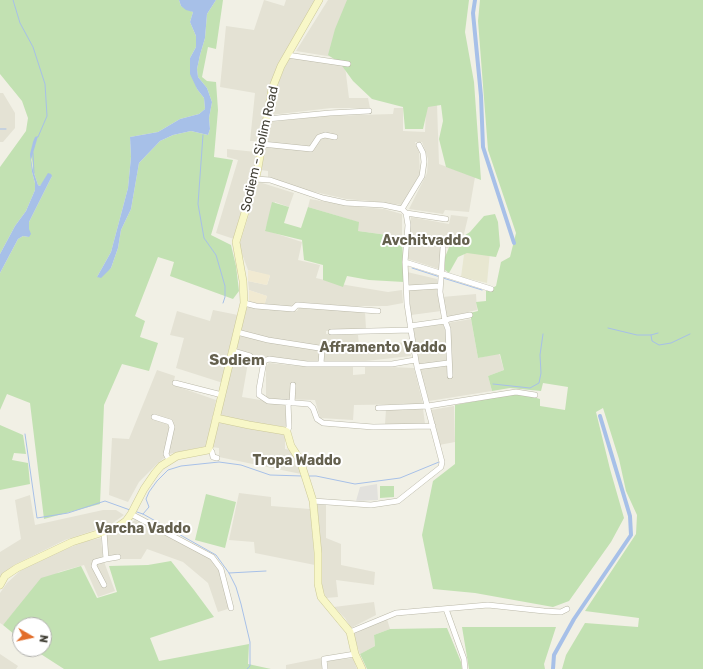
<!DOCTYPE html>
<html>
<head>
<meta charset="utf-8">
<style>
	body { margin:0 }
	#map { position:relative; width:703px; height:669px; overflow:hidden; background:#f1f0e5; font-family:Rubik,sans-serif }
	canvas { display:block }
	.north { position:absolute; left:12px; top:617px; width:40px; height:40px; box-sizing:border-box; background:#fff; border:1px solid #b3b3af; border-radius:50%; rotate:99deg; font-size:11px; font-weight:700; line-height:16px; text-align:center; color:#424036 }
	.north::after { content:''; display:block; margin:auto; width:14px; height:18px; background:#e26d2a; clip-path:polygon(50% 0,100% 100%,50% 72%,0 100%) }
</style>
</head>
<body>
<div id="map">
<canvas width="703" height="669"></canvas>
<div class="north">N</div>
</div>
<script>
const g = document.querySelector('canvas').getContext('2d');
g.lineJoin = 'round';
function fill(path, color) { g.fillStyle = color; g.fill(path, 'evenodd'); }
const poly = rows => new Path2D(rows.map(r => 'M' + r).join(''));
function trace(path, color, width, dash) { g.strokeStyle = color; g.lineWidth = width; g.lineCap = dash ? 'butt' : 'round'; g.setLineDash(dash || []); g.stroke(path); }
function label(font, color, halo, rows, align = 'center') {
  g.font = font + ' Rubik,sans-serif'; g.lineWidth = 4; g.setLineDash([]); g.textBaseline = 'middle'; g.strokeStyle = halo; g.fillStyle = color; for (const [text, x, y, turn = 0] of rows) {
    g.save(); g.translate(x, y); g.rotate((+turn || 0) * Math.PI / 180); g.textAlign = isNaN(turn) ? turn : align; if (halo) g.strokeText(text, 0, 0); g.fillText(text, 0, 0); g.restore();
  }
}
const residential = poly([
	[264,0,284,6,286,0,315,0,269,86,260,141,250,141,255,93,220,87,226,26,254,30],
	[328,0,356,0,333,57,296,51],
	[289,57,345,66,349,98,368,98,370,108,331,108,271,115,279,81],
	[0,93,3,93,15,113,15,128,3,142,0,142],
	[437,104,439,164,475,177,469,212,445,210,443,214,409,209,427,173,428,159,422,142,415,142,419,152,420,174,402,205,369,201,346,199,306,190,268,177,268,171,261,170,270,122,326,116,393,114,394,108,403,108,403,131,425,132,426,106],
	[227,149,256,152,255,165,246,201,234,239,216,233,238,160,227,157],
	[259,182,294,193,289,207,275,202,265,230,302,242,298,260,320,265,316,278,346,285,388,292,402,290,403,303,387,306,347,306,297,302,290,307,264,306,267,296,249,290,248,281,267,285,270,276,248,270,239,246],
	[310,199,350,206,384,209,402,214,402,237,358,231,358,222,308,207],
	[451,215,468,217,460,251,442,247,439,269,408,259,411,217,449,224],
	[407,272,437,279,437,291,441,311,411,315],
	[476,294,477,310,447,317,442,297],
	[247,306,265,309,297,311,299,308,365,311,366,329,326,331,326,334,358,335,359,345,410,342,411,356,357,362,304,361,267,357,252,358,236,349],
	[213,310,238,315,223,383,176,368,184,338,170,335,177,311,210,321],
	[471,319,478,358,499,353,504,370,488,376,492,391,429,401,418,364,412,329],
	[235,353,249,357,242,397,285,404,287,427,256,423,225,418,221,415,221,408],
	[269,363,299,366,353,367,353,375,365,374,365,366,414,368,423,404,354,405,353,420,320,418,315,400,270,399,266,398,266,366],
	[157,370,175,376,173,385,216,400,207,446,169,454,158,463,139,482,128,502,109,495,112,438,129,439],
	[454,406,455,442,439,445,431,410],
	[423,409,425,424,385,424,386,410],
	[219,421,285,433,285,449,290,450,299,465,301,474,219,457,219,448,212,447],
	[239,493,271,497,271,506,310,509,315,565,255,553,254,542,229,540],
	[30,495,35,525,103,510,116,510,124,515,110,525,65,540,14,565,0,577,0,552,21,539,15,500],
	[317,504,326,505,326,538,341,544,341,565,375,572,374,585,336,580,338,597,326,598,322,586],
	[135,520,211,559,218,568,231,608,218,612,208,583,183,562,147,549,141,559,120,559,108,556,106,534,123,529],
	[101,538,103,559,115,591,98,597,84,565,59,572,35,590,3,625,0,623,0,593,7,583,20,571,44,557,87,541],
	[374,602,376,615,351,628,345,618,334,607],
	[387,619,390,629,374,635,375,646,360,654,353,634],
	[0,654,18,666,16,669,0,669],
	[321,658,322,669,286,669,286,665],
	[353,658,357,669,328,669,328,661]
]);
const commercial = poly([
	[248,270,270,275,267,285,248,281],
	[249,290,267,296,264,306,249,302]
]);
const education = poly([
	[465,247,490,252,487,283,461,277]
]);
const green = poly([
	[0,0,179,0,181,6,193,12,190,22,196,36,196,47,190,58,197,89,204,98,205,109,199,114,180,119,158,132,130,137,131,157,128,188,111,252,97,277,111,268,118,248,121,230,131,209,139,163,160,141,173,135,191,131,208,135,210,129,209,118,212,102,207,88,198,77,197,69,200,55,205,38,207,14,216,0,223,0,216,49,208,47,202,77,207,81,216,82,218,110,214,157,233,160,211,235,231,245,236,266,239,291,233,299,170,276,174,262,158,257,135,316,145,321,140,337,158,343,149,371,122,364,104,405,100,504,44,519,30,403,7,394,0,410,0,273,18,239,23,236,29,237,29,222,52,176,40,186,38,185,33,170,31,148,32,172,35,183,35,190,26,211,15,226,0,254,0,167,26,131,28,118,22,101,0,74],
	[347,0,469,0,465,32,474,82,481,180,446,167,439,139,443,121,441,105,428,107,423,129,405,129,403,107,372,99,353,81,340,63,328,55,335,29],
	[480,0,703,0,703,669,562,669,566,655,585,623,638,627,639,618,585,611,636,534,637,515,626,491,619,459,603,408,596,412,610,469,624,518,611,542,569,601,553,607,475,593,433,589,422,535,433,481,455,464,455,405,519,393,540,399,540,406,565,410,568,387,543,383,541,391,510,388,492,391,488,376,504,370,500,354,478,358,470,313,478,311,476,302,486,301,486,291,496,286,501,262,510,257,516,233,488,150,478,21],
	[272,202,289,207,284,223,301,228,308,207,359,222,358,231,402,237,404,282,369,280,347,276,343,287,323,280,323,265,304,260,302,240,265,231],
	[495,214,498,222,500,246,496,257,467,253,458,257,449,273,445,270,445,257,450,245,470,232,484,216],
	[0,425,23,435,26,454,14,453,12,460,28,463,30,484,0,490],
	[380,486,394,486,394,497,380,498],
	[206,494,236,502,225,548,195,540],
	[171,561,194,590,214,617,150,638,159,661,249,644,248,664,271,669,64,669,33,649,44,649,44,625,20,625,20,639,3,625,41,578,81,566,97,598,117,592,109,566,148,565],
	[462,627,556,627,544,664,545,669,469,669],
	[447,628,461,662,462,669,367,669,360,654,375,646,374,635,390,629]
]);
const parking = poly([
	[377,484,378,500,356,501,360,487]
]);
const water = poly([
	[179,0,216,0,207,14,205,38,200,55,197,69,198,77,207,88,212,102,209,118,210,129,208,135,191,131,173,135,160,141,139,163,131,209,121,230,118,248,111,268,101,278,97,277,111,252,128,188,131,157,130,137,158,132,180,119,199,114,205,109,204,98,197,89,190,74,190,58,196,47,196,36,190,22,193,12,186,10,181,6],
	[38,136,31,160,33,170,38,185,40,186,48,173,51,174,52,176,29,222,29,229,31,234,29,237,23,236,18,239,0,273,0,254,15,226,26,211,35,190,35,183,32,172,30,154,33,142,35,137]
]);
const stream = poly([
	[13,0,20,23,33,47,45,84,47,116,38,137],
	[0,129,6,129],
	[203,135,198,204,204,238,216,255,225,286,225,297,223,303],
	[33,153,34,173],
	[412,268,440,277],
	[443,278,482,290],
	[608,328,637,335,651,335,658,333],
	[651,335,652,341,659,345,671,343,690,334],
	[493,384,530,388,539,383,541,373,540,355,543,334],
	[25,434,37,518,68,513,105,501,130,510],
	[309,476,316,476,355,484,400,478,439,462],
	[137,512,143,514,216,555,229,573,236,587,241,604,250,642,250,666,247,669],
	[143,514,149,507,146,499,149,492,157,481,168,470,181,466,219,462,241,465,270,475,302,476],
	[229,573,266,571]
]);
const canal = poly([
	[475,0,473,13,481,96,483,147,514,243],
	[553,669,554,655,574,619,631,535,630,516,600,416]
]);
const street = poly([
	[287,55,348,64],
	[267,119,330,113,369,111],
	[262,144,311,149,319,137,325,135,335,137],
	[255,179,270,180,323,198,346,203,383,205,402,209,406,213,408,225,405,262,407,304,412,337,417,367,442,462,441,467,398,501,371,505,313,501],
	[402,209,422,176,424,162,423,153,419,145],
	[406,213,446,219],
	[443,248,440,292,445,321,448,329,450,376],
	[405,262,491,289],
	[407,288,440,286],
	[244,303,256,306,293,309,297,305,378,311],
	[410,326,445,321,449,319,470,315],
	[237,332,268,340,319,348,322,350,321,363],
	[331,332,411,330],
	[233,351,250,356,252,359,264,361],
	[415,360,392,364,307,364,269,359,264,361,259,389,259,395,268,401,309,404,313,408,317,419,323,423,373,427,433,426],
	[417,367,448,363],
	[175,383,222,395],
	[292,403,293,385],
	[378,408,428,406,516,392,535,395],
	[154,417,170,422,172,427,166,454,169,460],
	[287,432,289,427,288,402],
	[209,448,212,452,213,457,217,458],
	[131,514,212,557,221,569,231,608],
	[106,559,118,557],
	[104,585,94,566,95,562,106,559,104,532],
	[446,609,464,659,465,669],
	[350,632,396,613,488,605,544,611,561,612,567,609],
	[325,669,324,659,355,654]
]);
const secondary = poly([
	[216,418,249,425,285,431,287,432,291,446,300,460,313,501,318,553,318,584,321,597,350,632,355,654,362,669],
	[0,585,5,576,17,568,72,542,116,528,126,521,131,514,144,489,155,473,161,466,177,456,208,450,209,448,244,303,243,281,236,242,257,173,272,89,281,66,319,0]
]);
const streetNames = [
	["Sodiem - Siolim Road",260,149,-77]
];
const neighbourhoodNames = [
	["Avchitvaddo",426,241],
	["Afframento Vaddo",383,348],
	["Tropa Waddo",297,461],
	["Varcha Vaddo",143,529]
];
const quarterNames = [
	["Sodiem",237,361]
];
fill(residential, '#e4e2d4');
fill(commercial, '#f1ead2');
fill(education, '#e8e7d1');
fill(green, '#c2e1b2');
fill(parking, '#e2e1dd');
fill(water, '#a7c0e8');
trace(stream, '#a7c0e8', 1);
trace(canal, '#a7c0e8', 4);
trace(street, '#bbb9a9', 6);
trace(secondary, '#ccc999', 8);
trace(street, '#fff', 5);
trace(secondary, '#f8f7c8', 7);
label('13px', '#424036', '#fff', streetNames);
label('bold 14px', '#64604e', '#fff', neighbourhoodNames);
label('bold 15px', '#64604e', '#fff', quarterNames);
</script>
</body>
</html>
